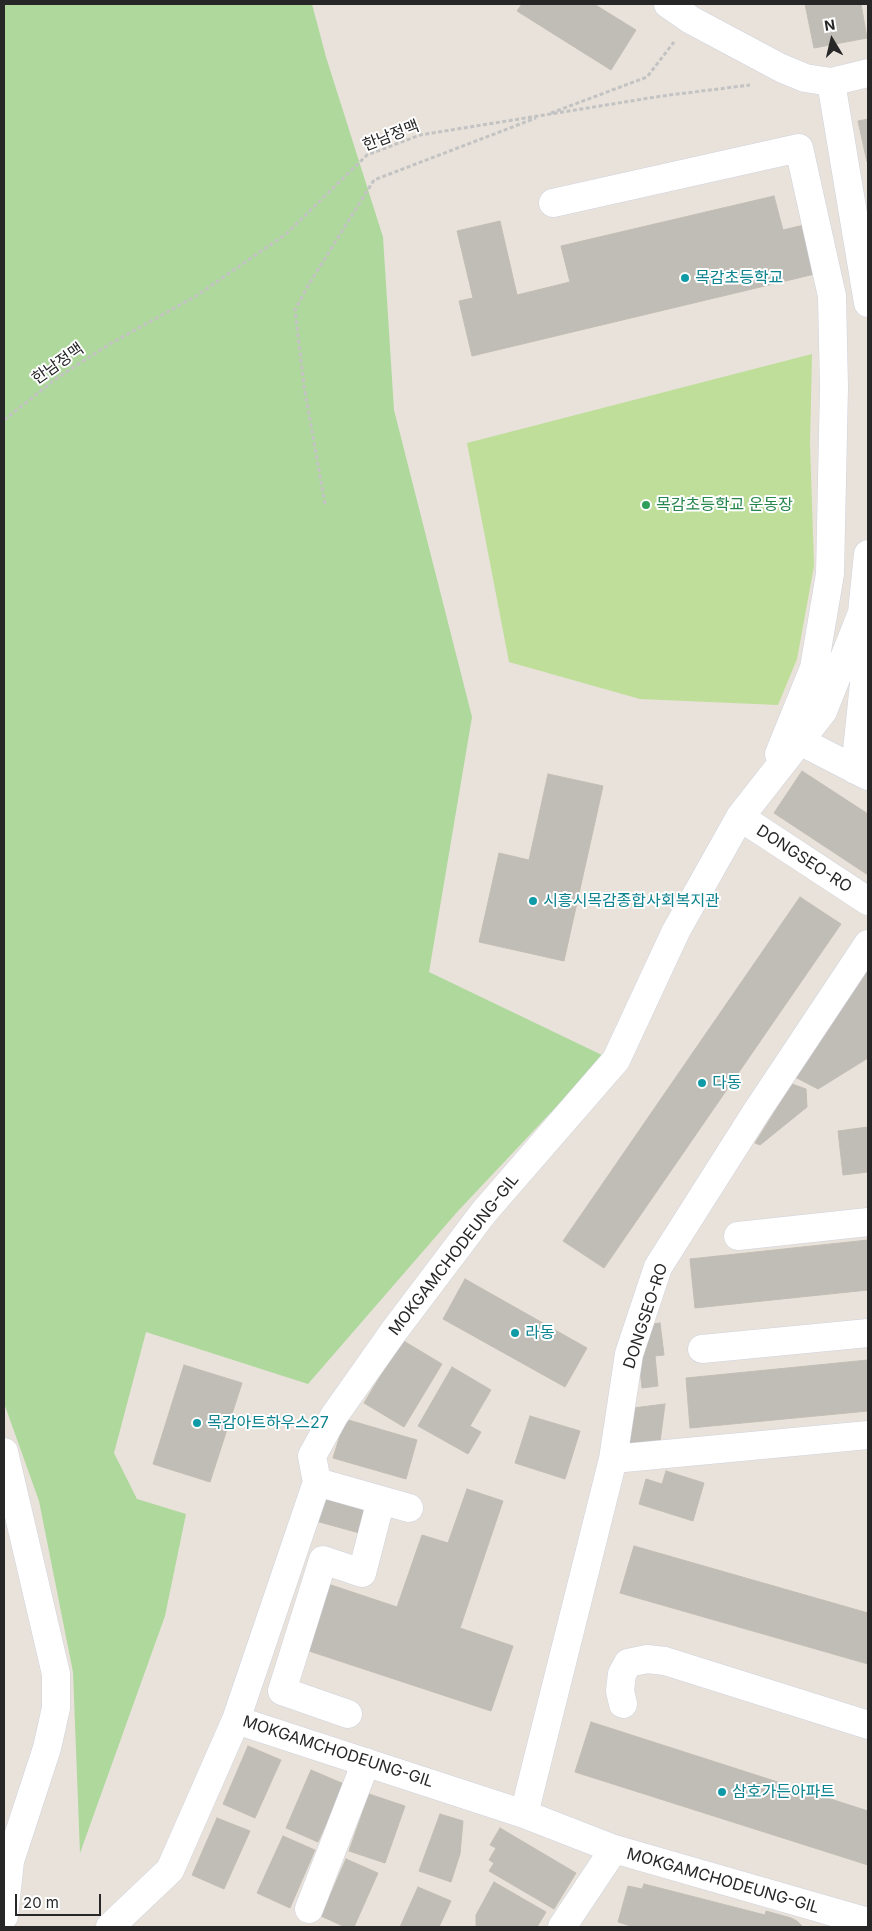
<!DOCTYPE html>
<html>
<head>
<meta charset="utf-8">
<style>
	body { margin:0 }
	#map { position:relative; width:872px; height:1931px; overflow:hidden; background:#e8e2da; font-family:Inter,sans-serif }
	canvas { display:block }
	.frame { position:absolute; inset:0; border:5px solid #272727; pointer-events:none }
	.north { position:absolute; left:807px; top:15px; width:50px; height:50px; -webkit-text-stroke:4px #fff; paint-order:stroke; rotate:351deg; font-size:14px; font-weight:700; line-height:20px; text-align:center; color:#272727 }
	.north::after { content:''; display:block; margin:auto; width:18px; height:22px; background:#272727; clip-path:polygon(50% 0,100% 100%,50% 72%,0 100%) }
	.scale { position:absolute; left:15px; top:1894px; width:86px; height:22px; box-sizing:border-box; border:2px solid #272727; border-top:0; padding-left:6px; font-size:15px; line-height:18px; white-space:nowrap; color:#272727; -webkit-text-stroke:4px #fff; paint-order:stroke }
</style>
</head>
<body>
<div id="map">
<canvas width="872" height="1931"></canvas>
<div class="frame"></div>
<div class="north">N</div>
<div class="scale">20 m</div>
</div>
<script>
const g = document.querySelector('canvas').getContext('2d');
g.lineJoin = 'round';
function fill(path, color) { g.fillStyle = color; g.fill(path, 'evenodd'); }
const poly = rows => new Path2D(rows.map(r => 'M' + r).join(''));
function trace(path, color, width, dash) { g.strokeStyle = color; g.lineWidth = width; g.lineCap = dash ? 'butt' : 'round'; g.setLineDash(dash || []); g.stroke(path); }
function label(font, color, halo, rows, align = 'center') {
  g.font = font + ' Inter,"Noto Sans KR",sans-serif'; g.lineWidth = 4; g.setLineDash([]); g.textBaseline = 'middle'; g.strokeStyle = halo; g.fillStyle = color; for (const [text, x, y, turn = 0] of rows) {
    g.save(); g.translate(x, y); g.rotate((+turn || 0) * Math.PI / 180); g.textAlign = isNaN(turn) ? turn : align; if (halo) g.strokeText(text, 0, 0); g.fillText(text, 0, 0); g.restore();
  }
}
const green = poly([
	[4,4,312,4,326,57,383,237,394,410,472,717,429,972,604,1056,458,1211,308,1384,146,1332,114,1453,137,1499,186,1514,165,1616,80,1853,73,1672,39,1501,4,1403]
]);
const pitch = poly([
	[812,354,810,444,814,566,797,659,778,705,640,699,509,662,467,443]
]);
const building = poly([
	[522,4,594,4,636,30,611,70,517,11,522,4],
	[805,4,861,4,867,38,814,48,805,4],
	[868,119,868,162,867,162,858,121,868,119],
	[774,196,783,230,808,224,819,273,472,356,459,301,473,298,457,231,500,221,517,295,570,282,561,246,774,196],
	[802,771,868,814,868,875,774,813,802,771],
	[548,774,603,786,564,961,479,942,499,853,529,860,548,774],
	[800,897,841,924,604,1268,563,1241,800,897],
	[868,965,868,1058,818,1089,793,1076,868,965],
	[792,1084,806,1089,807,1107,760,1145,755,1143,792,1084],
	[868,1127,868,1172,843,1175,838,1131,868,1127],
	[868,1240,868,1290,695,1308,690,1259,868,1240],
	[465,1279,587,1348,565,1387,443,1319,465,1279],
	[660,1323,664,1355,655,1356,658,1386,642,1388,637,1342,645,1325,660,1323],
	[402,1340,442,1364,404,1427,364,1403,402,1340],
	[868,1360,868,1411,690,1428,686,1378,868,1360],
	[184,1365,242,1383,210,1482,153,1464,184,1365],
	[452,1367,491,1390,470,1426,481,1432,468,1454,418,1426,452,1367],
	[665,1404,660,1442,630,1443,625,1409,665,1404],
	[530,1416,580,1431,565,1479,515,1463,530,1416],
	[345,1419,417,1440,406,1479,333,1458,345,1419],
	[666,1471,704,1483,693,1521,639,1504,646,1479,662,1484,666,1471],
	[325,1488,372,1501,363,1534,316,1521,325,1488],
	[467,1489,503,1501,460,1628,513,1646,491,1711,306,1650,328,1584,397,1607,422,1535,448,1543,467,1489],
	[634,1546,868,1613,868,1664,620,1593,634,1546],
	[591,1722,868,1811,868,1865,575,1772,591,1722],
	[248,1746,281,1760,255,1818,223,1804,248,1746],
	[311,1770,344,1784,318,1842,286,1828,311,1770],
	[369,1794,405,1806,385,1863,349,1851,369,1794],
	[440,1814,463,1821,460,1854,451,1882,419,1871,440,1814],
	[217,1818,250,1831,224,1889,192,1875,217,1818],
	[500,1828,576,1873,554,1909,489,1871,494,1863,489,1860,496,1848,490,1845,500,1828],
	[283,1836,315,1850,290,1908,257,1893,283,1836],
	[346,1859,378,1873,354,1927,345,1927,321,1916,346,1859],
	[494,1882,546,1912,537,1927,476,1927,476,1915,494,1882],
	[644,1884,765,1915,766,1911,791,1918,797,1921,803,1927,634,1927,618,1922,628,1886,642,1889,644,1884],
	[418,1887,451,1901,439,1927,400,1927,418,1887]
]);
const path = poly([
	[551,113,647,77,674,42],
	[4,420,57,378,108,345,196,296,286,234,367,155,420,135,662,96,750,85],
	[325,504,304,386,295,310,309,284,374,180,536,118]
]);
const minor = poly([
	[668,4,691,20,781,68,805,78,831,82,868,73],
	[831,82,868,303],
	[553,203,799,148,832,296,834,387,830,574,814,668,779,754],
	[868,554,862,613,823,711,740,817,676,931,616,1060,484,1212,394,1331,334,1416,312,1456,317,1482,236,1720,524,1814,614,1849,868,1922],
	[800,741,868,776],
	[855,770,868,645],
	[740,817,868,901],
	[738,1236,868,1222],
	[702,1349,868,1333],
	[4,1452,56,1674,56,1708,47,1748,10,1861,4,1916],
	[613,1459,868,1435],
	[317,1482,409,1508],
	[623,1704,620,1691,622,1674,628,1663,647,1659,665,1661,868,1725],
	[348,1714,282,1691,323,1560,362,1573,381,1500],
	[524,1814,613,1459,629,1354,658,1267,755,1114,868,944],
	[309,1909,366,1762],
	[110,1927,170,1870,236,1720],
	[562,1927,614,1849]
]);
const markers = [
	[685,278,5,"#0f9aa8"],
	[646,505,5,"#2e9e5b"],
	[533,901,5,"#0f9aa8"],
	[702,1083,5,"#0f9aa8"],
	[515,1333,5,"#0f9aa8"],
	[197,1423,5,"#0f9aa8"],
	[722,1792,5,"#0f9aa8"]
];
const streetNames = [
	["한남정맥",391,136,-21],
	["한남정맥",58,364,-35],
	["DONGSEO-RO",804,859,33],
	["MOKGAMCHODEUNG-GIL",454,1255,-52],
	["DONGSEO-RO",646,1316,-72],
	["MOKGAMCHODEUNG-GIL",338,1752,18],
	["MOKGAMCHODEUNG-GIL",723,1881,16]
];
const cultureNames = [
	["목감초등학교",695,278],
	["시흥시목감종합사회복지관",543,901],
	["다동",712,1083],
	["라동",525,1333],
	["목감아트하우스27",207,1423],
	["삼호가든아파트",732,1792]
];
const leisureNames = [
	["목감초등학교 운동장",656,505]
];
fill(green, '#aed89c');
fill(pitch, '#bede99');
fill(building, '#c0bcb6');
trace(building, '#c2beb4', 1);
trace(minor, '#cfd2de', 29);
trace(path, '#c3c3c3', 3, [4, 2.5]);
trace(minor, '#fff', 28);
for (const [x, y, r, color] of markers) { const dot = new Path2D(); dot.arc(x, y, r, 0, 2 * Math.PI); g.fillStyle = color; g.fill(dot); trace(dot, '#fff', 2); }
label('16px', '#272727', '#fff', streetNames);
label('16px', '#0d838f', '#fff', cultureNames, 'left');
label('16px', '#27864d', '#fff', leisureNames, 'left');
</script>
</body>
</html>
